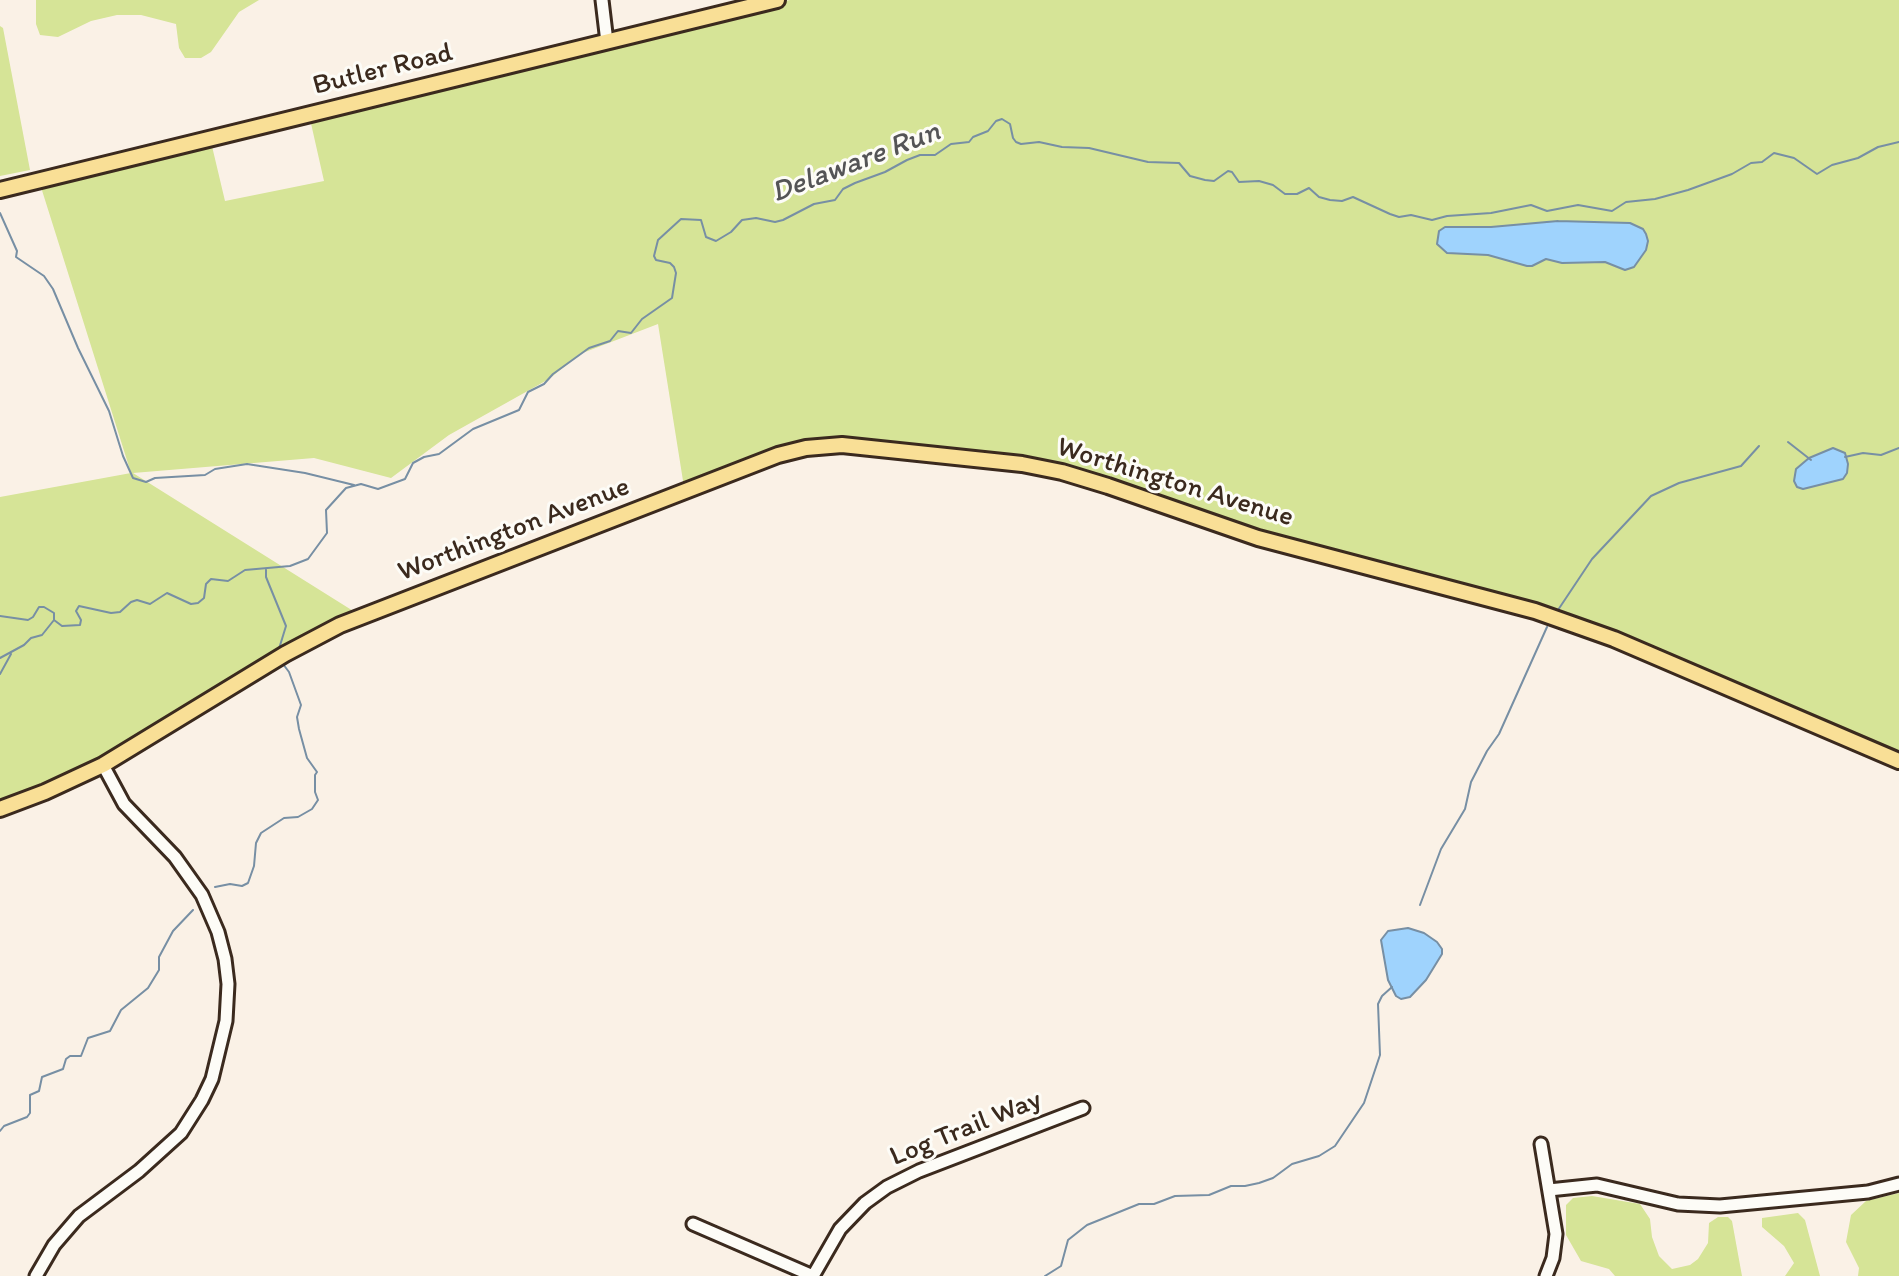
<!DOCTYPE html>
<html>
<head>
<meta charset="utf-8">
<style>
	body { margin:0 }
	canvas { display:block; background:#faf1e6 }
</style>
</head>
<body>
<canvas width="1899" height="1276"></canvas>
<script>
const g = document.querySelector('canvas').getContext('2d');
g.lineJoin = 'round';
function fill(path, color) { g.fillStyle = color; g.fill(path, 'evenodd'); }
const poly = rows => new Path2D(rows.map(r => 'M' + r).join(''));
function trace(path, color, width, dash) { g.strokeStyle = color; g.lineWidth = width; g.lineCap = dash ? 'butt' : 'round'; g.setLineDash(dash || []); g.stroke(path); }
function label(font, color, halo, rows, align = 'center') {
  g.font = font + ' Itim,sans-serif'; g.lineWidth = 6; g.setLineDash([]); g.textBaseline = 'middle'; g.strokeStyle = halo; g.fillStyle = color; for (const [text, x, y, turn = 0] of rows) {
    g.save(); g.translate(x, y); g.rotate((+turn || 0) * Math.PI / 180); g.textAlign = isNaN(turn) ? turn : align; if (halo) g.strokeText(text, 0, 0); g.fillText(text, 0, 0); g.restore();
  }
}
const green = poly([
	[36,0,259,0,239,12,211,52,201,58,185,58,179,48,176,24,141,15,117,15,91,21,58,37,40,35,36,24],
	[790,0,1899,0,1899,761,1606,632,1286,542,1044,467,828,444,684,487,658,324,580,354,549,379,449,435,391,478,314,458,133,473,358,614,90,767,0,804,0,497,131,473,40,184,211,142,225,201,324,181,310,119],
	[0,26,3,28,30,170,0,176],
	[1899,1193,1899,1276,1858,1276,1859,1268,1846,1242,1851,1215,1866,1201],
	[1592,1196,1640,1204,1650,1219,1652,1237,1659,1256,1672,1269,1690,1265,1698,1259,1708,1243,1709,1223,1718,1217,1728,1217,1732,1221,1742,1276,1615,1276,1609,1269,1581,1261,1566,1235,1566,1205,1573,1198],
	[1798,1213,1805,1220,1820,1276,1785,1276,1794,1263,1784,1246,1762,1227,1762,1218]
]);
const water = poly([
	[1558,221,1630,223,1643,229,1646,234,1648,241,1646,250,1634,267,1625,270,1605,262,1562,263,1546,259,1532,266,1527,266,1488,255,1447,253,1437,244,1439,231,1445,227,1491,227,1558,221],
	[1833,448,1845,453,1848,464,1847,473,1843,479,1803,489,1797,487,1794,481,1796,469,1809,458,1833,448],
	[1408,928,1424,933,1437,942,1442,949,1442,954,1426,980,1410,997,1401,999,1396,996,1388,980,1381,940,1388,931,1408,928]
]);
const stream = poly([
	[0,213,17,251,16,257,44,276,53,289,78,348,109,411,123,456,133,478,146,482,155,478,205,475,215,469,247,464,305,473,354,485],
	[1788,442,1811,460],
	[1845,457,1863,453,1881,455,1899,448],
	[266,569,266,577,286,626,278,652],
	[1558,610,1592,559,1651,496,1679,483,1741,466,1759,446],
	[0,616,28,620,33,617,39,607,44,607,54,613,54,620],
	[0,658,24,645,31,638,42,635,54,620,62,626,80,625,81,620,76,611,79,606,111,613,120,612,131,602,137,600,150,604,167,593,191,604,198,603,204,598,206,584,211,579,228,581,245,570,290,566,308,559,327,533,326,510,346,488,361,484,378,489,405,479,413,463,424,457,439,454,473,429,519,410,528,392,544,384,553,374,589,348,610,341,618,331,631,333,642,319,672,298,676,273,674,267,670,263,656,260,654,256,658,240,681,219,701,220,706,237,716,241,731,232,742,220,756,218,775,222,783,220,814,204,835,200,843,189,855,183,885,172,907,160,920,155,935,155,951,144,969,142,973,137,988,131,996,121,1002,119,1010,124,1013,138,1016,142,1021,144,1039,142,1062,147,1089,148,1148,162,1179,163,1190,176,1205,180,1214,181,1228,171,1232,172,1239,182,1259,181,1273,185,1285,194,1297,194,1309,188,1319,197,1330,200,1342,201,1353,197,1390,214,1399,217,1411,215,1432,220,1447,216,1491,213,1531,205,1547,211,1578,205,1612,211,1626,202,1655,199,1688,190,1732,174,1751,163,1762,162,1774,153,1794,158,1817,174,1832,165,1858,158,1878,147,1899,142],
	[0,674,11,654],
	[215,887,230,884,242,886,248,883,254,866,256,843,261,833,284,818,298,817,312,809,318,800,315,792,315,775,317,772,307,758,299,729,297,717,301,705,289,672,283,664],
	[1420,905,1441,849,1465,809,1471,782,1487,751,1499,734,1547,627],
	[0,1131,4,1126,27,1117,30,1113,30,1095,39,1091,42,1077,63,1069,66,1059,70,1056,81,1056,88,1038,110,1031,121,1010,148,988,159,970,159,957,173,931,193,910],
	[1045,1276,1061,1266,1068,1240,1087,1225,1139,1204,1154,1204,1175,1196,1209,1195,1231,1186,1245,1186,1259,1183,1273,1178,1292,1164,1319,1156,1335,1146,1364,1103,1380,1055,1378,1004,1382,996,1392,987]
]);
const minor = poly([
	[602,0,607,42],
	[1541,1144,1556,1234,1553,1258,1546,1276],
	[1549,1190,1597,1185,1678,1204,1720,1206,1868,1192,1899,1184],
	[693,1224,813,1276],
	[36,1276,54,1245,79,1216,139,1171,181,1133,202,1100,212,1079,226,1021,228,984,225,959,218,932,202,895,175,857,124,804,103,765],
	[813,1276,840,1229,865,1203,887,1187,919,1171,1083,1108]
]);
const major = poly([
	[0,190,777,0],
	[0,809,45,792,103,765,285,654,340,625,778,455,806,448,842,445,1022,464,1062,472,1108,486,1258,538,1535,611,1614,639,1899,761]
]);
const streetNames = [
	["Butler Road",383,70,-14],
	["Worthington Avenue",1175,483,17],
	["Worthington Avenue",514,530,-21],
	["Log Trail Way",966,1129,-22]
];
const waterNames = [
	["Delaware Run",856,163,-21]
];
fill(green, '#d6e497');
fill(water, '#9fd3fd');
trace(water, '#778fa4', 2);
trace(stream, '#778fa4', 2);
trace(minor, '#3b2a1e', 17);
trace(major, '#3b2a1e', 20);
trace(minor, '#fdfcf7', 11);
trace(major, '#f9df96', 14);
label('28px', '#3b2a1e', '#fdfcf7', streetNames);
label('italic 30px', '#545456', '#fdfcf7', waterNames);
</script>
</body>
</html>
